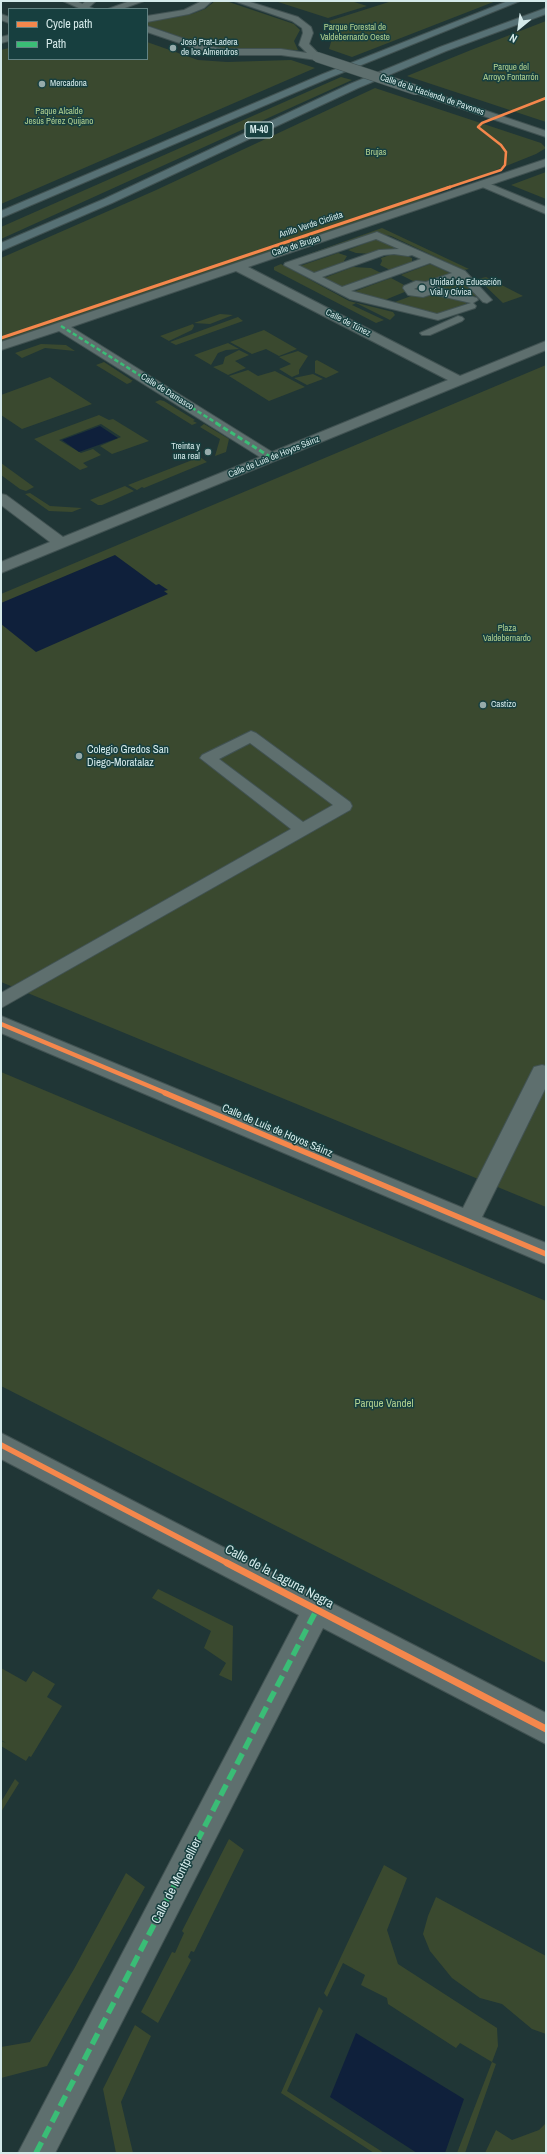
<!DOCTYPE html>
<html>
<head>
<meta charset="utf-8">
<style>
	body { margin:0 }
	#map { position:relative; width:547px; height:2154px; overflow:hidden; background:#203636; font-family:"Archivo Narrow",sans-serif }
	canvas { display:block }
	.frame { position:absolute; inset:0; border:2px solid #d5eaea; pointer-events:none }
	.legend { position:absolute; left:8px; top:8px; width:140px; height:52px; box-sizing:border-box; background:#173f3f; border:1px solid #638383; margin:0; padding:5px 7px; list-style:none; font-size:12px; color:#d5eaea }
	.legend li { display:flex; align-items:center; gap:8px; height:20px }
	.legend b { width:20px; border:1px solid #638383 }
	.north { position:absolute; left:499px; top:8px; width:40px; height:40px; -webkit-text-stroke:3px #173f3f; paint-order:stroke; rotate:209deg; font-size:11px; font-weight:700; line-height:16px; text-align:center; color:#d5eaea }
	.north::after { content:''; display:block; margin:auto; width:14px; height:18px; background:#d5eaea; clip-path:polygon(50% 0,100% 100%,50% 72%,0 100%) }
</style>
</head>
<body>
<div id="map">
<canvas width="547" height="2154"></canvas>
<div class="frame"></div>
<ul class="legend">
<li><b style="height:5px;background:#f5874c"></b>Cycle path</li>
<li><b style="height:5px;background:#3abd76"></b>Path</li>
</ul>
<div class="north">N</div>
</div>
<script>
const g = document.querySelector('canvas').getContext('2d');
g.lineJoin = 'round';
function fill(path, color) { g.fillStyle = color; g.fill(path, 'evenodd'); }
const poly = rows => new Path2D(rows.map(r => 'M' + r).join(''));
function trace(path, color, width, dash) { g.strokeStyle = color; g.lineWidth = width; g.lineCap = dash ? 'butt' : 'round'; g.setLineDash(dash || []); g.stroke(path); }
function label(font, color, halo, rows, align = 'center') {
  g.font = font + ' "Archivo Narrow",sans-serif'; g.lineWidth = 3; g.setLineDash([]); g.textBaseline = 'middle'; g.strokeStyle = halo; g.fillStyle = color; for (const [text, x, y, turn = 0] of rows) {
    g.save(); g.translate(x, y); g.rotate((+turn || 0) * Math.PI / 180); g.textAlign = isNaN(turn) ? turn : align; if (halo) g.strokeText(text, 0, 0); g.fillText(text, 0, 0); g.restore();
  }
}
const green = poly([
	[215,1,226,1,294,24,300,30,294,41,298,50,220,49,209,47,147,25,147,21,192,14,205,9],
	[275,1,351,1,367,6,328,18],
	[392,1,496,1,352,57,329,49,335,28,329,21],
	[546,21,546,122,407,76,471,50],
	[147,42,198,60,227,62,291,60,315,68,1,204,1,50,9,48,9,59,147,59],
	[341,77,352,80,1,239,1,227],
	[375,88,541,143,546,148,536,154,409,205,1,343,1,258,154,191],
	[546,172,546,199,511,185],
	[382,228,469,269,464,270,391,236,380,234,293,262,292,260],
	[374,240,378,240,401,249,373,254,356,253,348,250],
	[338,253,347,256,344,261,345,263,316,274,300,266],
	[393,254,407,256,412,258,412,263,392,271,380,265,382,261,381,258],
	[281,264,349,301,393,312,395,315,390,320,356,303,352,305,384,320,376,323,274,270,274,267],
	[430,264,452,274,429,283,415,282,401,275],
	[353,267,371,268,383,274,344,288,324,278],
	[486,277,523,296,503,303,478,279],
	[391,278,406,286,407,291,375,304,353,292],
	[461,279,479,297,437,287],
	[435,293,467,301,466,304,438,315,392,303,414,295,425,296],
	[220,314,233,315,210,324,194,323],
	[238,317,243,321,176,345,170,342],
	[193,324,194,326,192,330,169,341,160,336],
	[264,330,297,349,279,356,266,349,252,354,230,342],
	[228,343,239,349,226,350,218,353,211,365,194,355],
	[41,344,66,345,75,351,45,348,22,358,15,353],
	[239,350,249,355,235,361,246,368,228,375,213,367,223,364,225,357],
	[298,351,308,356,299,370,299,374,292,377,279,369,291,364,279,357],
	[317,360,339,372,326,378,315,373,315,361],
	[104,362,133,381,131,381,132,382,127,384,96,365],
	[546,365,546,1207,1,982,1,594],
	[248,370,258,376,275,371,305,387,269,401,229,376],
	[313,374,323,379,307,385,294,378],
	[50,377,92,404,22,429,1,415,1,395],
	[160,400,164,401,195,420,193,421,197,423,192,425,155,402],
	[99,415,109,420,113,419,149,441,112,454,100,446,121,437,101,424,59,440,81,453,93,449,101,455,83,463,88,467,80,470,34,439],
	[204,424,229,439,226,452,215,456,220,439,200,427],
	[200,457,207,462,144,488,142,487,137,490,128,485],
	[1,463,34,487,26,491,20,489,1,475],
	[125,486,134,491,102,505,98,505,90,500],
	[30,493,50,506,82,508,72,512,49,511,25,494],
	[1,1072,546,1301,546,1663,1,1386],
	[158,1589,233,1626,232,1681,219,1675,226,1663,204,1648,211,1631,152,1598],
	[1,1668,26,1682,33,1671,55,1684,47,1697,62,1706,31,1757,29,1756,26,1761,1,1746,1,1741,6,1743,1,1740],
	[15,1779,19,1783,1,1812,1,1802],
	[229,1839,244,1850,194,1952,191,1951,188,1957,191,1960,158,2023,141,2012,172,1952,175,1953,184,1933,182,1931],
	[384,1865,407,1878,387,1930,398,1964,497,2028,498,2046,492,2062,496,2064,465,2153,457,2153,492,2062,460,2043,456,2048,388,2004,387,1998,361,1985,365,1975,343,1963,327,1997,324,1993],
	[126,1873,145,1887,47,2066,1,2078,1,2047,30,2042,74,1969],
	[436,1897,546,1956,546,2034,532,2029,502,2004,480,1998,452,1978,430,1951,423,1934,428,1916],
	[319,2007,323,2011,287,2091,384,2153,374,2153,281,2093],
	[135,2025,151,2036,121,2102,133,2153,116,2153,103,2089],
	[546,2123,546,2153,485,2153,496,2130,512,2140,539,2130]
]);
const water = poly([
	[100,426,118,438,79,452,62,440],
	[115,555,156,585,159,584,168,590,164,591,168,594,36,652,1,624,1,603],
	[356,2033,464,2099,445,2153,417,2153,330,2097]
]);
const lane = poly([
	[483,181,546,207,546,214,480,186,480,182,483,181],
	[377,232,465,271,492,300,487,303,483,302,459,277,434,286,477,298,478,300,473,303,476,306,475,308,438,320,350,299,284,265,285,263,377,232],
	[376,239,399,249,379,250,314,273,298,265,376,239],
	[394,254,408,256,412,255,421,259,342,287,322,277,384,255,394,254],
	[430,263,452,273,426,282,416,281,404,286,403,288,408,295,423,297,432,294,471,303,437,314,351,291,430,263],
	[418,287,424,288,425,289,421,291,414,289,418,287],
	[458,316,462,317,464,319,462,321,430,335,422,335,420,333,458,316],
	[251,731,256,733,350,802,352,806,350,810,1,1008,1,993,291,829,200,758,202,755,251,731],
	[250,743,333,805,303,822,219,759,250,743]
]);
const street = poly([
	[86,1,96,1,87,9,81,9,81,5,86,1],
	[130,1,144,1,122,9,108,9,130,1],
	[202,1,212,1,204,8,189,14,147,22,147,16,184,10,202,1],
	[1,14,9,17,9,23,1,20,1,14],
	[9,35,9,41,1,43,1,37,9,35],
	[546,159,546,166,248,267,460,376,546,341,546,350,1,573,1,562,50,542,1,505,1,494,6,495,63,537,260,457,59,331,1,350,1,342,546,159],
	[236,271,448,380,272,452,71,327,236,271],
	[1,1016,463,1208,534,1067,542,1065,546,1066,546,1087,482,1217,546,1243,546,1264,1,1033,1,1016],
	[1,1433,546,1713,546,1744,323,1628,55,2153,18,2153,299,1615,1,1459,1,1433]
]);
const secondary = poly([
	[63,1,76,1,94,9,81,9,63,1],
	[234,1,247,1,298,17,311,27,313,33,309,44,322,57,317,60,281,55,225,55,200,50,147,32,147,26,205,46,225,49,281,49,307,53,299,45,303,33,302,28,292,21,234,1],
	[416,87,546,131,546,137,412,92,411,90,416,87]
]);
const highway = poly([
	[508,1,520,1,329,78,1,218,1,211,323,74,508,1],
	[546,8,546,14,446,51,358,88,112,203,1,251,1,243,104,199,350,84,440,47,546,8]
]);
const secondaryBridge = poly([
	[317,57,416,90]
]);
const quietFar2 = poly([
	[61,326,218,424]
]);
const quietFar1 = poly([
	[216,423,272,458]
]);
const quiet = poly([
	[36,2153,317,1609]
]);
const cyclewayFar4 = poly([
	[447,188,501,170,505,165,506,152,501,145,478,127,482,123,546,98]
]);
const cyclewayFar3 = poly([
	[1,338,450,187]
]);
const cyclewayFar2 = poly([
	[1,1024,168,1094]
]);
const cyclewayFar1 = poly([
	[165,1093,546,1254],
	[1,1445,229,1564]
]);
const cycleway = poly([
	[227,1563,546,1729]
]);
const markers = [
	[173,48,4,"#96abab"],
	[42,84,4,"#96abab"],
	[422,288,4,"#96abab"],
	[208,452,4,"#96abab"],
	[483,705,4,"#96abab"],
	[79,756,4,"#96abab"]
];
const farParknames = [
	["Parque Forestal de",355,28],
	["Valdebernardo Oeste",355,38],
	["Parque del",511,68],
	["Arroyo Fontarrón",511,78],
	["Paque Alcalde",59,112],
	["Jesús Pérez Quijano",59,122],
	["Brujas",376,153],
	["Plaza",507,629],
	["Valdebernardo",507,639]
];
const farPoinames = [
	["José Prat-Ladera",181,43],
	["de los Almendros",181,53],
	["Mercadona",50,84],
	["Unidad de Educación",430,283],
	["Vial y Cívica",430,293],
	["Treinta y",200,447,"right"],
	["una real",200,457,"right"],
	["Castizo",491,705]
];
const farStreetnames = [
	["Calle de la Hacienda de Pavones",432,95,19],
	["Anillo Verde Ciclista",311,225,-18],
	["Calle de Brujas",296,246,-18],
	["Calle de Túnez",348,323,27],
	["Calle de Damasco",167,392,32],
	["Calle de Luis de Hoyos Sáinz",274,457,-22]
];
const shields = [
	[259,130,28]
];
const shieldNames = [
	["M-40",259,130]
];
const poiNames = [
	["Colegio Gredos San",87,750],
	["Diego-Moratalaz",87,763]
];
const streetNames = [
	["Calle de Luis de Hoyos Sáinz",277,1131,23]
];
const parkNames = [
	["Parque Vandel",384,1404]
];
const nearStreetnames = [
	["Calle de la Laguna Negra",279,1577,28],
	["Calle de Montpellier",177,1881,-63]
];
fill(green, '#3a492f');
fill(water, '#0f203b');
trace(lane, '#415252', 2);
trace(street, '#415252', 2);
trace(secondary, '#415252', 2);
trace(highway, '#415252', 2);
fill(lane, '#5e6f6e');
fill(street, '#5e6f6e');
fill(secondary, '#5e6f6e');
fill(highway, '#577175');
trace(secondaryBridge, '#415252', 11, []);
trace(secondaryBridge, '#5e6f6e', 10);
trace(quietFar2, '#3abd76', 2.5, [4.5, 2.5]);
trace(quietFar1, '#3abd76', 3, [5.5, 3]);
trace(quiet, '#3abd76', 5.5, [12, 5.5]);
trace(cyclewayFar4, '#f5874c', 2.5);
trace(cyclewayFar3, '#f5874c', 3);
trace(cyclewayFar2, '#f5874c', 4.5);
trace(cyclewayFar1, '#f5874c', 5.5);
trace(cycleway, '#f5874c', 7);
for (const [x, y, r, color] of markers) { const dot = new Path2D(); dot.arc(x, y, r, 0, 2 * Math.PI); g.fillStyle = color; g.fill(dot); trace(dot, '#173f3f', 1.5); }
label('9px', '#b0cf8f', '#173f3f', farParknames);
label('9px', '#d5eaea', '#173f3f', farPoinames, 'left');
label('9px', '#d5eaea', '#173f3f', farStreetnames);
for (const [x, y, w] of shields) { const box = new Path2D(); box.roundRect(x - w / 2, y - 8, w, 16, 3); g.fillStyle = '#173f3f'; g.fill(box); trace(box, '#d5eaea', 1); }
label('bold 10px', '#d5eaea', null, shieldNames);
label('11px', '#d5eaea', '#173f3f', poiNames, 'left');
label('11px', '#d5eaea', '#173f3f', streetNames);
label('11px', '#b0cf8f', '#173f3f', parkNames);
label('13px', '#d5eaea', '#173f3f', nearStreetnames);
</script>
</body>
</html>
